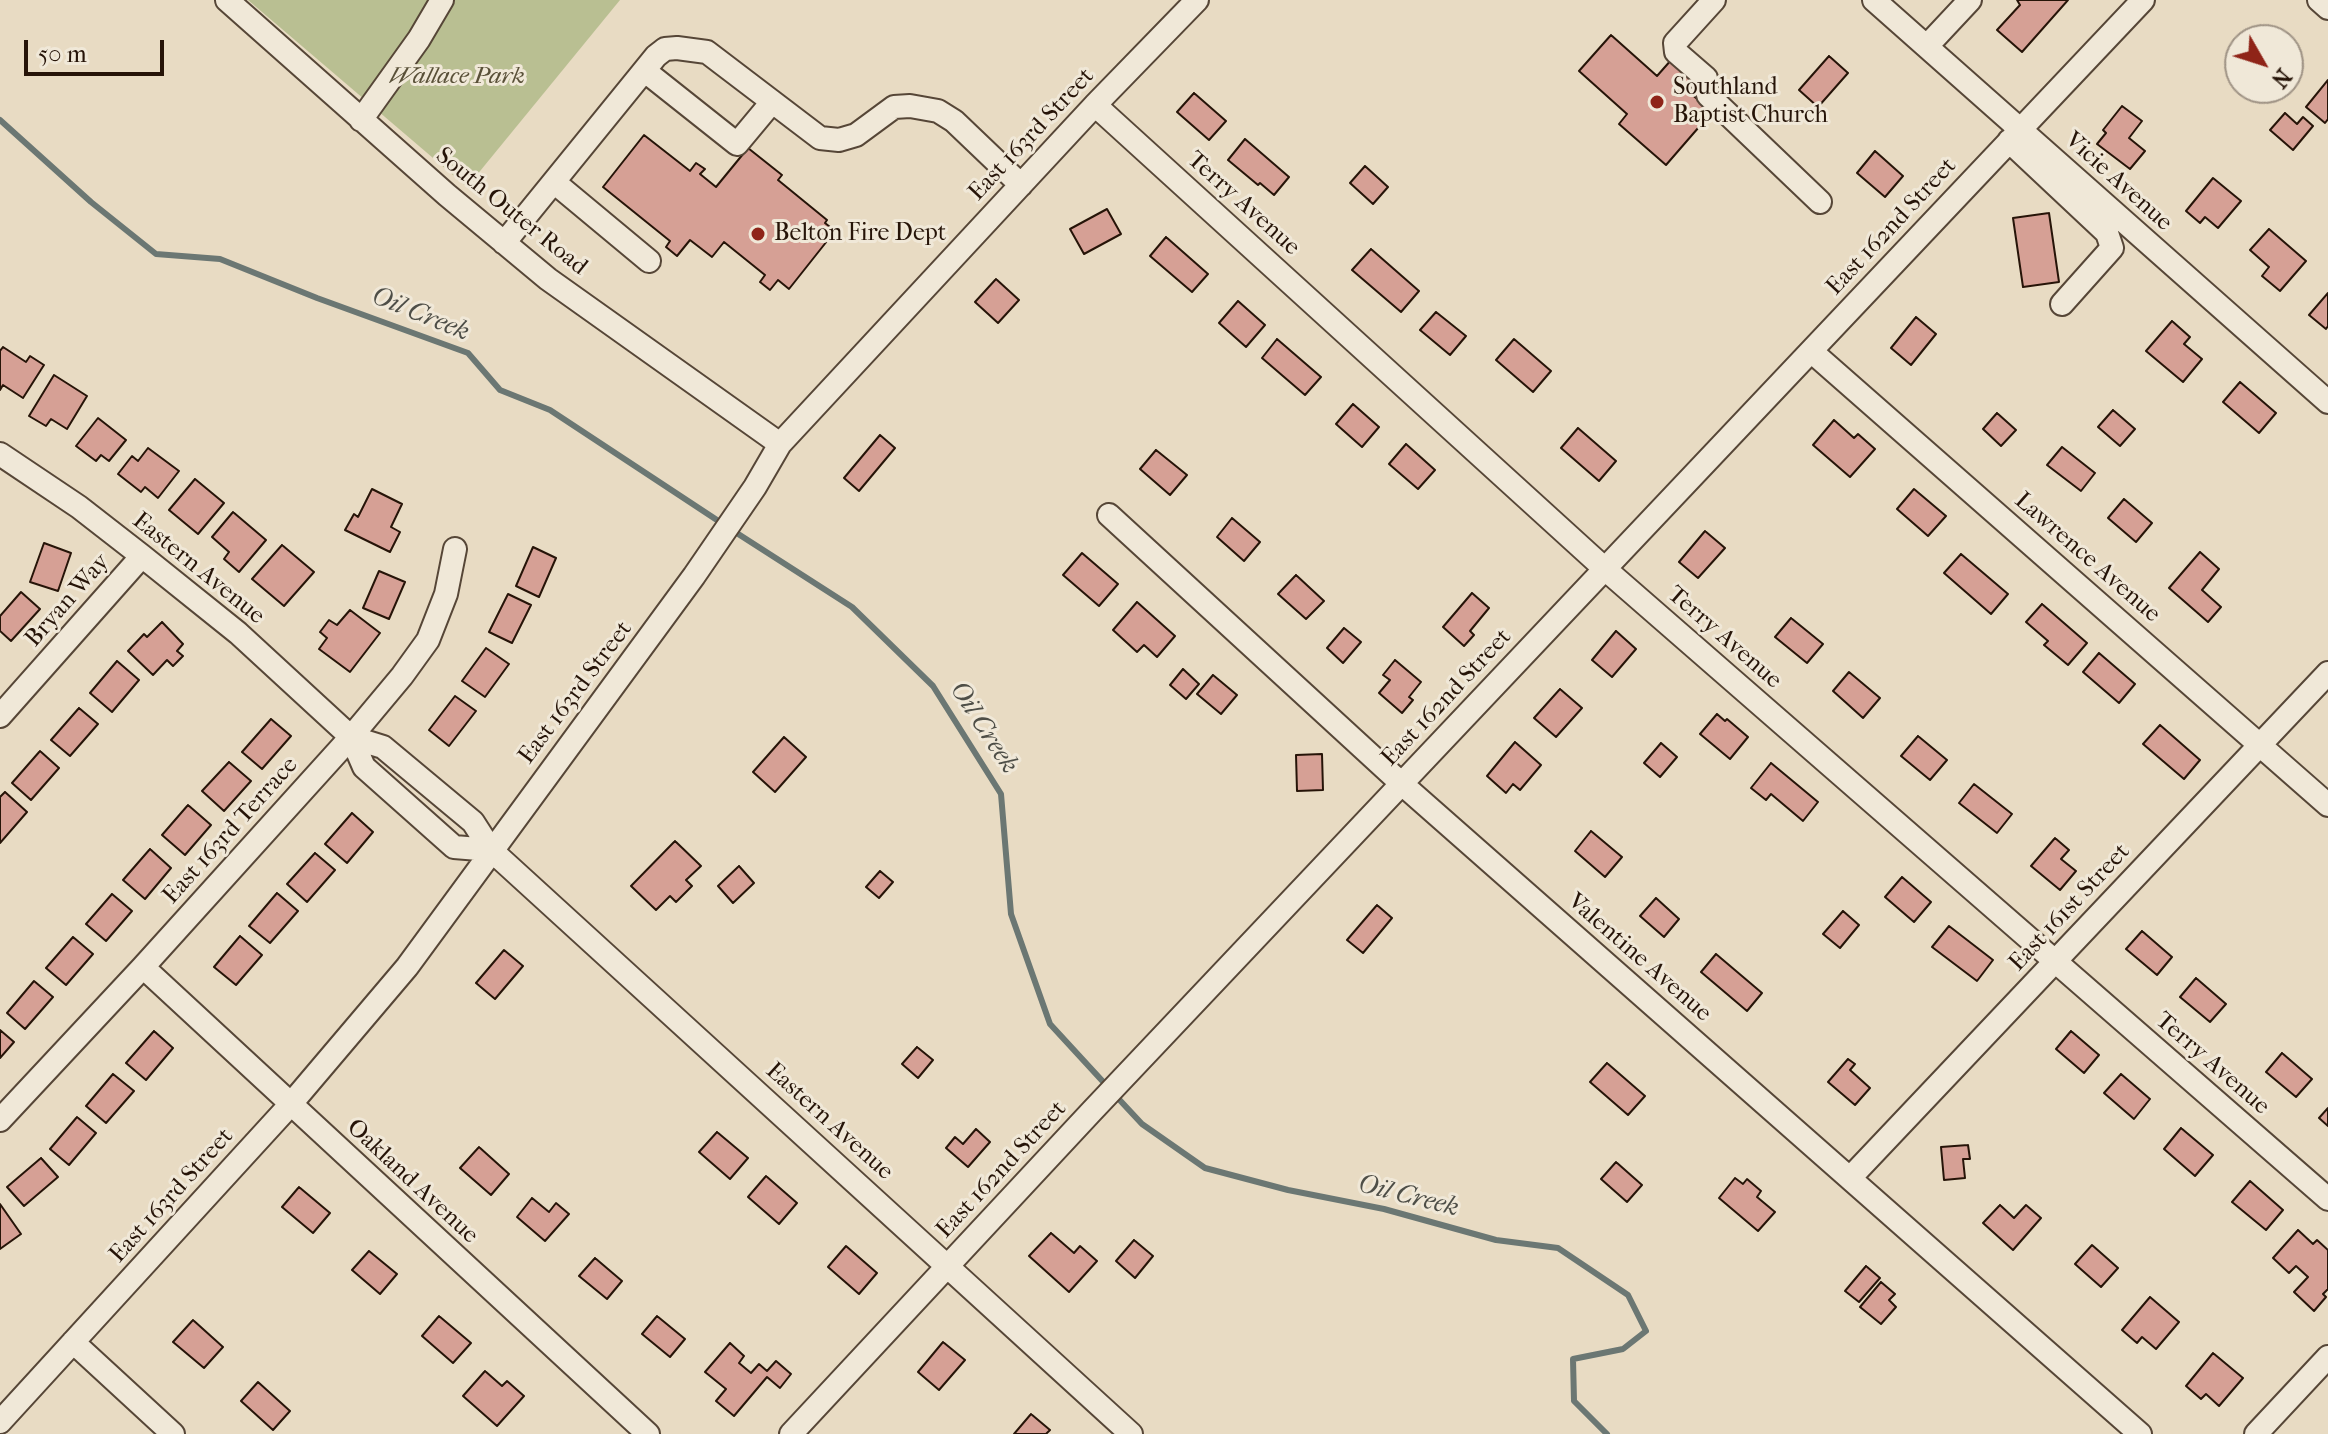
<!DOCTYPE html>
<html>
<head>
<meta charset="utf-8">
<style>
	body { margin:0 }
	#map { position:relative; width:2328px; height:1434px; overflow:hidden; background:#e8dbc3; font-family:"IM FELL French Canon",serif }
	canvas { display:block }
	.north { position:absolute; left:2224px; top:24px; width:80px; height:80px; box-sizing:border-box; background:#f0e8d8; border:2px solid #9f9385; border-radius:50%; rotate:129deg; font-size:22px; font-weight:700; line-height:32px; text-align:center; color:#261408 }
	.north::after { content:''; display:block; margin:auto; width:28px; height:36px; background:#8f2418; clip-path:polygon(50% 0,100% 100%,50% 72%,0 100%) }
	.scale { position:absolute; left:24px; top:40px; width:140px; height:36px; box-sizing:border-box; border:4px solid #261408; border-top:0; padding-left:10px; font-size:24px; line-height:28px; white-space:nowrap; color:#261408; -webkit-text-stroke:6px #f0e8d8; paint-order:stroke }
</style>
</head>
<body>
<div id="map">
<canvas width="2328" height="1434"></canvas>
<div class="north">N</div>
<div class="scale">50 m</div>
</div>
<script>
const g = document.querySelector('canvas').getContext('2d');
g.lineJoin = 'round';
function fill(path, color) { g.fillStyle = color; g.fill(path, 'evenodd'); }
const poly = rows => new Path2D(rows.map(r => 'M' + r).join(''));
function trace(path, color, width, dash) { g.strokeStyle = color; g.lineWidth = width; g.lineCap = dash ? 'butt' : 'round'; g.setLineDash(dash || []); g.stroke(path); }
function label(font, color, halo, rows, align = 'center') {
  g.font = font + ' "IM FELL French Canon",serif'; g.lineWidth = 6; g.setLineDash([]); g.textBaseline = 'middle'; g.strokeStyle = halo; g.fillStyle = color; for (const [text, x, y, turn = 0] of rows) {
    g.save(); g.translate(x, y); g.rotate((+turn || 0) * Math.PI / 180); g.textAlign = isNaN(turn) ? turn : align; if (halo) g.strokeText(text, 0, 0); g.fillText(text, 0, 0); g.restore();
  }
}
const green = poly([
	[248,0,620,0,467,187]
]);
const stream = poly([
	[0,120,91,202,156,254,220,259,317,298,468,353,500,390,550,410,723,524],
	[732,530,852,607,933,686,1001,794,1011,914,1050,1024,1107,1086],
	[1115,1095,1142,1124,1205,1168,1288,1190,1384,1209,1496,1240,1558,1248,1628,1295,1646,1331,1623,1349,1573,1359,1574,1401,1607,1434]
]);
const building = poly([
	[2017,0,2068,0,2022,52,1997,30,2020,5,2017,0],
	[1611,35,1657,76,1672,59,1697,81,1688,91,1712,112,1666,165,1619,124,1627,114,1579,71,1611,35],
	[1829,56,1848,73,1818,107,1799,90,1829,56],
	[2328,80,2328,119,2325,123,2306,107,2328,80],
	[1194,93,1226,121,1209,140,1177,112,1194,93],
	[2122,106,2142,121,2129,138,2145,151,2130,169,2097,144,2106,133,2103,130,2122,106],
	[2285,113,2297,124,2303,117,2313,126,2293,150,2270,130,2285,113],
	[644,135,690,171,696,163,705,169,700,174,716,187,748,148,782,175,778,180,827,220,825,223,835,231,789,289,778,280,770,290,760,282,765,275,724,242,712,257,690,240,677,256,666,247,670,241,603,187,644,135],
	[1245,139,1289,177,1274,195,1260,183,1258,185,1228,160,1245,139],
	[1875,151,1903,176,1885,197,1857,173,1875,151],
	[1365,166,1388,187,1373,204,1350,183,1365,166],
	[2213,178,2241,201,2218,228,2205,217,2200,223,2186,211,2213,178],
	[1107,209,1121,234,1084,254,1070,229,1107,209],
	[2049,213,2059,282,2023,287,2013,218,2049,213],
	[2269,229,2306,261,2280,291,2262,276,2269,267,2250,250,2269,229],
	[1166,237,1208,274,1192,292,1150,256,1166,237],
	[1371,249,1419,291,1401,312,1352,270,1371,249],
	[996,279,1019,300,998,323,975,302,996,279],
	[2328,293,2328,326,2326,329,2309,315,2328,293],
	[1238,301,1265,325,1246,347,1219,323,1238,301],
	[1436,312,1466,336,1450,355,1420,330,1436,312],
	[1916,317,1936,334,1911,365,1891,348,1916,317],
	[2172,321,2190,337,2184,344,2202,359,2183,382,2146,351,2172,321],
	[1277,339,1321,377,1305,395,1262,358,1277,339],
	[1514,339,1551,371,1533,392,1496,360,1514,339],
	[3,347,26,362,30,356,44,365,23,398,3,385,0,390,0,351,3,347],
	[54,375,87,396,67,429,51,419,46,426,29,416,54,375],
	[2240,382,2276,413,2259,433,2223,402,2240,382],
	[1353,404,1379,427,1362,447,1336,424,1353,404],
	[2113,410,2135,429,2120,446,2098,427,2113,410],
	[1997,413,2016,430,2001,446,1983,429,1997,413],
	[98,418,126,440,109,461,101,455,96,461,76,446,98,418],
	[1834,420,1854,438,1858,434,1875,449,1850,477,1813,445,1834,420],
	[1578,428,1616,461,1599,481,1561,448,1578,428],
	[880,435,895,448,859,491,844,478,880,435],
	[1406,444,1435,470,1418,489,1389,464,1406,444],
	[2062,447,2095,473,2081,491,2047,465,2062,447],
	[148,448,179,471,158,498,145,487,141,492,118,474,132,456,138,461,148,448],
	[1156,450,1187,475,1170,495,1140,469,1156,450],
	[195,479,224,503,198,534,169,510,195,479],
	[372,489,402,504,391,527,400,532,390,552,345,530,354,514,358,517,372,489],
	[1914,489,1946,516,1928,536,1897,509,1914,489],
	[2124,499,2152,523,2136,542,2108,518,2124,499],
	[233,512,266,540,239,572,224,559,229,552,212,537,233,512],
	[1232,518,1260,542,1244,561,1217,537,1232,518],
	[1705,531,1725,548,1698,578,1679,562,1705,531],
	[44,543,71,553,58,591,30,582,44,543],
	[282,545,314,572,284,606,252,579,282,545],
	[533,547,556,558,539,597,516,586,533,547],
	[2200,552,2219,569,2202,590,2221,607,2208,622,2169,588,2200,552],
	[1082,553,1118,584,1099,606,1063,575,1082,553],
	[1961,554,2008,594,1991,614,1944,573,1961,554],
	[379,571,405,582,389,619,363,608,379,571],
	[1296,575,1324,601,1306,619,1278,594,1296,575],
	[21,592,40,609,11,641,0,631,0,616,21,592],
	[1472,593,1489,608,1470,631,1474,635,1464,646,1443,627,1472,593],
	[508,594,531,605,512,643,489,632,508,594],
	[1137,602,1175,636,1157,657,1144,645,1137,652,1113,630,1137,602],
	[2042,604,2087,643,2068,665,2044,645,2048,641,2026,622,2042,604],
	[350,610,380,633,350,672,319,649,327,638,320,632,329,620,337,625,350,610],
	[1791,618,1823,644,1807,663,1775,637,1791,618],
	[162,622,183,644,177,651,183,656,173,666,167,660,153,675,128,651,144,634,147,637,162,622],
	[1344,628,1361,642,1343,663,1327,648,1344,628],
	[1616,631,1636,649,1612,677,1592,660,1616,631],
	[486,648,509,664,485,697,462,681,486,648],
	[2099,653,2135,684,2119,703,2083,672,2099,653],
	[1395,660,1421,682,1409,697,1413,700,1402,713,1379,693,1390,680,1383,675,1395,660],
	[117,661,139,680,112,712,90,693,117,661],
	[1183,669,1199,684,1186,699,1170,685,1183,669],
	[1849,672,1880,698,1863,718,1833,691,1849,672],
	[1213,675,1237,695,1221,714,1197,694,1213,675],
	[1560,689,1582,708,1556,737,1534,718,1560,689],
	[455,696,476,711,449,746,429,730,455,696],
	[79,708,98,724,70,756,51,740,79,708],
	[1717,714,1725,721,1727,719,1748,737,1730,759,1700,734,1717,714],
	[271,719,291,736,262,769,242,752,271,719],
	[2160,725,2200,760,2184,779,2143,744,2160,725],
	[1918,736,1947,760,1930,780,1901,756,1918,736],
	[784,737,806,757,775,792,753,772,784,737],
	[1515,742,1541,765,1520,790,1513,784,1506,793,1487,776,1515,742],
	[1661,743,1677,757,1660,777,1644,763,1661,743],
	[40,751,59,768,31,800,12,783,40,751],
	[1322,754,1323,790,1297,791,1296,755,1322,754],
	[229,762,251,781,224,811,202,791,229,762],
	[1771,763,1818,802,1803,821,1771,794,1766,800,1751,788,1771,763],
	[1974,784,2012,814,1997,833,1959,803,1974,784],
	[5,792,27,812,0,843,0,797,5,792],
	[188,805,211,825,185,855,162,835,188,805],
	[352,813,373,832,347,863,325,844,352,813],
	[1591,831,1622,857,1605,877,1575,851,1591,831],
	[2055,838,2069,850,2061,859,2076,871,2060,890,2031,866,2055,838],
	[675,841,701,866,686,880,692,886,676,902,670,896,656,910,631,886,675,841],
	[150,849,171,868,145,899,123,880,150,849],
	[315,853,335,870,307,902,287,884,315,853],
	[739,866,754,883,733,903,718,886,739,866],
	[880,871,893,882,879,898,866,887,880,871],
	[1902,877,1931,902,1914,922,1885,897,1902,877],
	[277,893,298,911,270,943,249,926,277,893],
	[112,894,132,911,106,941,86,924,112,894],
	[1656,898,1679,919,1664,937,1640,916,1656,898],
	[1377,905,1392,918,1363,953,1347,940,1377,905],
	[1843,911,1859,925,1840,948,1823,934,1843,911],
	[1949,926,1993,960,1977,981,1932,947,1949,926],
	[2142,931,2172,957,2157,975,2126,949,2142,931],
	[240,936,262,955,236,985,214,967,240,936],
	[73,937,93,954,66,985,46,968,73,937],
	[504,950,523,966,495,999,476,983,504,950],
	[1716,954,1762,993,1747,1011,1701,972,1716,954],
	[2196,978,2226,1004,2210,1022,2180,997,2196,978],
	[34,981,53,997,25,1029,7,1013,34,981],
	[0,1030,14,1042,0,1058,0,1030],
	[154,1031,173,1048,146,1080,126,1063,154,1031],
	[2071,1031,2099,1055,2084,1073,2056,1049,2071,1031],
	[917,1047,933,1060,918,1078,902,1064,917,1047],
	[2282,1053,2312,1079,2296,1097,2266,1072,2282,1053],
	[1848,1059,1855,1064,1850,1070,1870,1088,1855,1105,1828,1082,1848,1059],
	[1607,1063,1645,1096,1628,1115,1590,1082,1607,1063],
	[113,1074,134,1091,106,1123,86,1106,113,1074],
	[2121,1074,2150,1099,2134,1119,2104,1093,2121,1074],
	[2328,1108,2328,1126,2319,1118,2328,1108],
	[77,1117,96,1133,69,1165,50,1149,77,1117],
	[2181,1128,2213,1155,2195,1176,2164,1149,2181,1128],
	[976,1129,990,1142,968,1167,946,1148,955,1137,963,1144,976,1129],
	[717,1132,748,1158,730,1179,699,1152,717,1132],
	[1968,1145,1970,1159,1963,1159,1965,1178,1944,1180,1941,1147,1968,1145],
	[479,1147,509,1174,491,1195,460,1168,479,1147],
	[41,1158,58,1177,24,1206,7,1187,41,1158],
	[1616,1162,1642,1185,1627,1202,1601,1179,1616,1162],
	[766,1176,797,1203,779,1224,748,1197,766,1176],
	[1735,1178,1743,1184,1747,1179,1761,1191,1757,1197,1775,1212,1758,1231,1719,1198,1735,1178],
	[2250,1181,2283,1210,2266,1230,2232,1202,2250,1181],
	[299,1187,330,1213,313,1233,282,1207,299,1187],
	[532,1198,549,1212,556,1203,569,1214,545,1241,517,1217,532,1198],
	[0,1204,21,1234,0,1249,0,1204],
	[2000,1205,2014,1218,2026,1205,2041,1218,2013,1250,1983,1223,2000,1205],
	[2298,1230,2313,1244,2317,1240,2328,1250,2328,1289,2323,1294,2326,1297,2314,1311,2294,1292,2308,1277,2296,1266,2289,1273,2273,1258,2298,1230],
	[1051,1233,1074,1253,1080,1246,1097,1261,1069,1292,1029,1256,1051,1233],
	[1134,1240,1153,1256,1135,1278,1116,1261,1134,1240],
	[2092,1245,2118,1268,2101,1287,2075,1264,2092,1245],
	[846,1246,877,1273,859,1294,828,1267,846,1246],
	[369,1251,397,1274,380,1294,352,1270,369,1251],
	[595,1258,622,1281,607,1299,579,1276,595,1258],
	[1866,1266,1880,1278,1859,1302,1845,1291,1866,1266],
	[1881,1282,1895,1294,1889,1300,1896,1307,1881,1324,1860,1307,1881,1282],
	[2150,1297,2179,1322,2156,1349,2142,1337,2137,1343,2122,1330,2150,1297],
	[439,1316,471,1343,453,1363,422,1336,439,1316],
	[657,1316,685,1339,670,1357,642,1334,657,1316],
	[193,1320,223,1347,204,1368,173,1342,193,1320],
	[943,1342,965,1360,939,1390,918,1372,943,1342],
	[730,1343,744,1356,739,1363,751,1373,759,1364,767,1371,776,1361,791,1374,780,1388,767,1377,734,1416,716,1401,726,1389,705,1372,730,1343],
	[2213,1353,2243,1378,2219,1406,2206,1394,2201,1399,2186,1386,2213,1353],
	[485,1371,502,1386,507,1381,524,1396,497,1426,463,1396,485,1371],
	[258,1382,290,1411,273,1430,241,1401,258,1382],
	[1031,1414,1050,1430,1046,1434,1014,1434,1031,1414]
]);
const minor = poly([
	[227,0,447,195,548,279,780,444],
	[1714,0,1675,43,1676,52,1706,78,1708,95,1820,202],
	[1874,0,2328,402],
	[2319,0,2328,8],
	[1927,46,1970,0],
	[645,71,737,144,772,102],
	[1095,105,1605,569,2328,1199],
	[361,120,419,39,442,0],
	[2009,141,2107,233,2112,248,2062,304],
	[554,182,649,261],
	[504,243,656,56,665,49,677,48,707,52,820,138,839,140,856,135,894,107,910,106,938,111,954,121,1021,185],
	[1811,351,2328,805],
	[0,454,79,507,142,556,238,633,351,737,383,747,473,822,491,850,1131,1434],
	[1109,515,1402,784,2140,1434],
	[0,716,142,556],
	[351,737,364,767,454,847,491,850],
	[143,967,648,1434],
	[0,1120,143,967,351,737,402,676,428,640,446,594,455,549],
	[1850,1178,2328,673],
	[73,1342,173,1434],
	[0,1422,290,1105,407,967,694,576,755,487,780,444,1095,105,1197,0],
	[791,1434,1092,1111,2143,0],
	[2256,1434,2328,1357]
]);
const markers = [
	[1657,102,8,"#8f2418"],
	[758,234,8,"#8f2418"]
];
const parkNames = [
	["Wallace Park",457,77]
];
const poiNames = [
	["Southland",1673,88],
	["Baptist Church",1673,116],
	["Belton Fire Dept",774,234]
];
const streetNames = [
	["East 163rd Street",1032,135,-47],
	["Vicie Avenue",2118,182,42],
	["Terry Avenue",1243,204,42],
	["South Outer Road",511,212,39],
	["East 162nd Street",1892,227,-47],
	["Lawrence Avenue",2087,558,41],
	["Eastern Avenue",198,569,39],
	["Bryan Way",68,601,-49],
	["Terry Avenue",1724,638,41],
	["East 163rd Street",576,693,-53],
	["East 162nd Street",1447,698,-47],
	["East 163rd Terrace",231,831,-48],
	["East 161st Street",2070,908,-47],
	["Valentine Avenue",1639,958,41],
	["Terry Avenue",2212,1064,41],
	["Eastern Avenue",829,1122,42],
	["East 162nd Street",1002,1170,-47],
	["Oakland Avenue",412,1182,43],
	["East 163rd Street",172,1196,-48]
];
const waterNames = [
	["Oil Creek",420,315,22],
	["Oil Creek",983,728,57],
	["Oil Creek",1408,1197,14]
];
fill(green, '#b9bf92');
trace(stream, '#6b7773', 6);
fill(building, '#d6a095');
trace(building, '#261408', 2);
trace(minor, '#564637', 26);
trace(minor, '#f0e8d8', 22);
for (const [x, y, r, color] of markers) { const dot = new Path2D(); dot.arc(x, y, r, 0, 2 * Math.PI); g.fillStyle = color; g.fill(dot); trace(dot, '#f0e8d8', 3); }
label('italic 24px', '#595038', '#f0e8d8', parkNames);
label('24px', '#261408', '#f0e8d8', poiNames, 'left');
label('24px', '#261408', '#f0e8d8', streetNames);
label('italic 26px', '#4e4e47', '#f0e8d8', waterNames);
</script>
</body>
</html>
